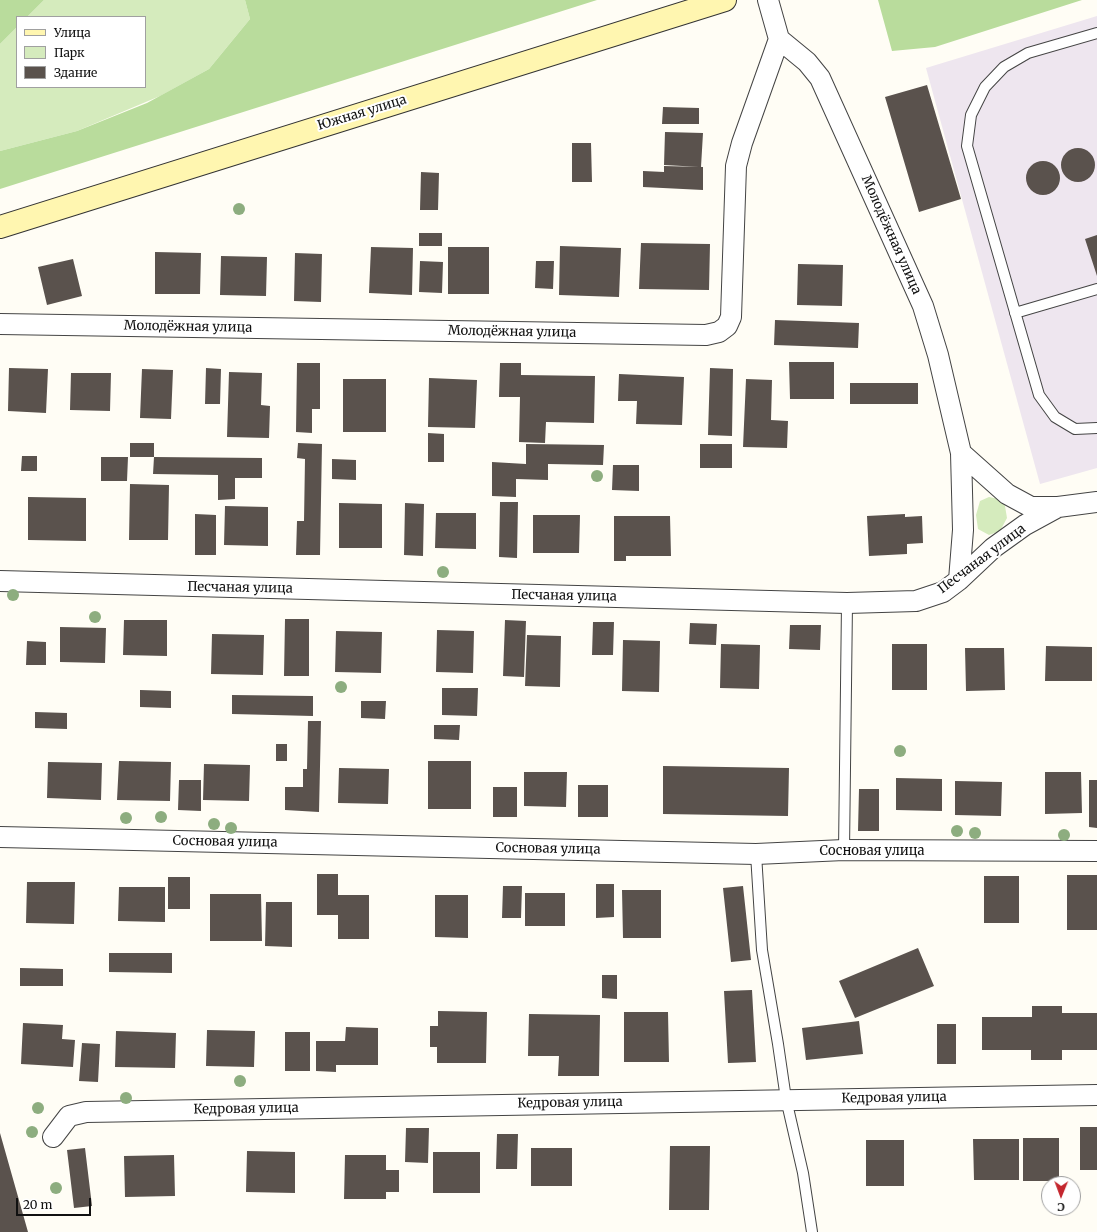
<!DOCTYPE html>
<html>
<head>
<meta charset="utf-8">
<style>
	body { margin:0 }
	#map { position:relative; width:1097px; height:1232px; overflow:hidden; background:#fffdf5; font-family:Merriweather,serif }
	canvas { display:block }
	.legend { position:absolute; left:16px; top:16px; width:130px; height:72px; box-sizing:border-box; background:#fff; border:1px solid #a0a0a0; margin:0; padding:5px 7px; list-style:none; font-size:12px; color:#111 }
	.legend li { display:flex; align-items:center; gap:8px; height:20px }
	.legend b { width:20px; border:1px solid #a0a0a0 }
	.north { position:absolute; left:1041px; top:1176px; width:40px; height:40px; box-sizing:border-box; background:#fff; border:1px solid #a0a0a0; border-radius:50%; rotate:181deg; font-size:11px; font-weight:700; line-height:16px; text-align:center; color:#111 }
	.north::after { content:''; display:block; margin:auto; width:14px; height:18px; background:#c4262e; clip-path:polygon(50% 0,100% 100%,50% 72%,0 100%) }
	.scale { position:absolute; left:16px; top:1198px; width:75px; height:18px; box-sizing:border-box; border:2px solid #111; border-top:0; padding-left:5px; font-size:12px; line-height:14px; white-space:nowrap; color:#111; -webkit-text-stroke:3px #fff; paint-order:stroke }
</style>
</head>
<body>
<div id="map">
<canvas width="1097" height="1232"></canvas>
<ul class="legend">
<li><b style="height:5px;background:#fff6b0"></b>Улица</li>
<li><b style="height:11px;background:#d5ebbd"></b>Парк</li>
<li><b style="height:11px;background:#5a524d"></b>Здание</li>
</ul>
<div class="north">С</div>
<div class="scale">20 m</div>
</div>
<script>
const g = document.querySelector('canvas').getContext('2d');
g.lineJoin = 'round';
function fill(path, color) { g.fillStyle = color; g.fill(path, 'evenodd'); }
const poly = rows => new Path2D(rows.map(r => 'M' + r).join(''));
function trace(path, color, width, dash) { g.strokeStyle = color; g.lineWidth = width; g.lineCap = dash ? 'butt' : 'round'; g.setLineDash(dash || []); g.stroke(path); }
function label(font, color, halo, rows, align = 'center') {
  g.font = font + ' Merriweather,serif'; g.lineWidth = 4; g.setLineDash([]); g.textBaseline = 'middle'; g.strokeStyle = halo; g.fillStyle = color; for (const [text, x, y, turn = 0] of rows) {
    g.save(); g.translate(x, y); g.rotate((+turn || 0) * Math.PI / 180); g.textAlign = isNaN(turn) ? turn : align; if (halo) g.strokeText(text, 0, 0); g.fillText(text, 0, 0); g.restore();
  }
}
const industrial = poly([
	[1097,16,1097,468,1040,484,926,68]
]);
const green = poly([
	[44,0,245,0,250,19,209,69,160,96,77,131,0,151,0,44,17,27,17,87,145,87,145,17,27,17],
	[989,497,1004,500,1007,518,1000,531,989,535,978,529,976,515,980,501]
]);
const forest = poly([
	[0,0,44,0,27,17,17,17,17,27,0,44],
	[245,0,597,0,0,189,0,151,77,131,147,103,209,69,250,19],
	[878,0,1082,0,935,47,892,51]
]);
const building = poly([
	[927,85,961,199,919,212,885,97],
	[663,107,699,108,699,124,662,124],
	[665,132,703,133,701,167,664,165],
	[572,143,591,143,592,182,572,182],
	'1061 165a17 17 0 1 1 34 0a17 17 0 1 1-34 0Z',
	'1026 178a17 17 0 1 1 34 0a17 17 0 1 1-34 0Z',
	[664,166,703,167,703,190,643,187,643,171,664,172],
	[421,172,439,173,438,210,420,210],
	[419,233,442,233,442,246,419,246],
	[1097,235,1097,276,1085,239],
	[641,243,710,244,709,290,639,289],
	[560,246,621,248,619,297,559,295],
	[371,247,413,248,412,295,369,293],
	[448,247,489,247,489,294,448,294],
	[155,252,201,253,200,294,155,294],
	[295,253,322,254,321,302,294,301],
	[221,256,267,257,266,296,220,295],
	[73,259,82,296,47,305,38,267],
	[420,261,443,262,442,293,419,292],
	[536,261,554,261,553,289,535,288],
	[798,264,843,265,842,306,797,305],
	[775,320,859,323,858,348,774,345],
	[789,362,834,362,834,399,790,399],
	[297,363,320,363,320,409,312,409,312,433,296,432],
	[500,363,521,363,521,375,595,376,594,423,546,422,545,443,519,442,520,397,499,397],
	[9,368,48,369,46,413,8,411],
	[206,368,221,369,220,404,205,404],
	[710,368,733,369,732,436,708,435],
	[142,369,173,370,171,419,140,418],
	[229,372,262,373,261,405,270,406,269,438,227,437],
	[71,373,111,373,110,411,70,410],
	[619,374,684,377,682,425,636,424,637,401,618,401],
	[429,378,477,380,475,428,428,427],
	[343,379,386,379,386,432,343,432],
	[746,379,772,380,771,420,788,421,787,448,743,447],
	[850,383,918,383,918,404,850,404],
	[428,433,444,434,444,462,428,462],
	[130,443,154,443,154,457,130,457],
	[298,443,322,444,320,555,296,555,297,521,304,521,305,459,297,458],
	[526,444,604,445,603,465,548,464,548,480,516,479,516,497,492,496,492,462,526,464],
	[700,444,732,444,732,468,700,468],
	[22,456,37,456,37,471,21,471],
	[101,457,128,457,127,481,101,481],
	[154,457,262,458,262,478,235,478,235,499,218,500,218,475,153,474],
	[332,459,356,460,356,480,332,479],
	[613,465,639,465,639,491,612,490],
	[130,484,169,485,168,540,129,540],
	[28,497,86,498,86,541,28,540],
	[500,502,518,502,517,558,499,557],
	[339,503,382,504,382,548,339,548],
	[405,503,424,504,423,556,404,555],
	[225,506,268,507,268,546,224,545],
	[436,513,476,513,476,549,435,548],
	[195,514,216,515,216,555,195,555],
	[905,514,905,517,922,516,923,543,907,544,907,554,869,556,867,516],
	[533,515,580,515,579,553,533,553],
	[614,516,670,516,671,556,626,556,626,561,614,561],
	[285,619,309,619,309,676,284,676],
	[124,620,167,620,167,656,123,655],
	[505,620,526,621,524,677,503,676],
	[593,622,614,622,613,655,592,655],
	[690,623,717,624,716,645,689,644],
	[790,625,821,625,820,650,789,649],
	[60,627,106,628,105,663,60,662],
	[437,630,474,631,473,673,436,672],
	[336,631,382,632,381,673,335,672],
	[212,634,264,635,263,675,211,674],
	[527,635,561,636,560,687,525,686],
	[623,640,660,641,659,692,622,691],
	[27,641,46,642,46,665,26,665],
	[721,644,760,645,759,689,720,688],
	[892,644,927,644,927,690,892,690],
	[1046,646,1092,647,1092,681,1045,681],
	[965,648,1004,648,1005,690,966,691],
	[442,688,478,688,477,716,442,715],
	[140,690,171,691,171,708,140,707],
	[232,695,313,696,313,716,232,714],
	[361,701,386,701,385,719,361,718],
	[35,712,67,713,67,729,35,728],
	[308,721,321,721,319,812,285,810,285,787,303,787,303,769,307,769],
	[434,725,460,725,459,740,434,739],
	[276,744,287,744,287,761,276,761],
	[119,761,171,762,170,801,117,800],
	[428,761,471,761,471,809,428,809],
	[48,762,102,763,101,800,47,798],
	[204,764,250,765,249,801,203,800],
	[663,766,789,768,788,816,663,814],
	[339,768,389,769,388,804,338,803],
	[524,772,567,772,566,807,524,806],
	[1045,772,1081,772,1082,813,1045,814],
	[896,778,942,779,942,811,896,810],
	[179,780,201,780,201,811,178,810],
	[1089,780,1097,780,1097,828,1089,827],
	[955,781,1002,782,1001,816,955,815],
	[578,785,608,785,608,817,578,817],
	[493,787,517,787,517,817,493,817],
	[859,789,879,789,879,831,858,831],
	[317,874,338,874,338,895,369,895,369,939,338,939,338,915,317,915],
	[1067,875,1097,875,1097,930,1067,930],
	[984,876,1019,876,1019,923,984,923],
	[168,877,190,877,190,909,168,909],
	[27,882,75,882,74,924,26,923],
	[596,884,614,884,614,917,596,918],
	[503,886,522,886,521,918,502,918],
	[743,886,751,960,731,962,723,888],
	[119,887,165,887,165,922,118,921],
	[622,890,661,890,661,938,623,938],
	[525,893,565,893,565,926,525,926],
	[210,894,261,894,262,941,210,941],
	[435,895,468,895,468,938,435,937],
	[266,902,292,902,292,947,265,946],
	[918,948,934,986,855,1018,839,981],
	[109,953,172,953,172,973,109,972],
	[20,968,63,969,63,986,20,986],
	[602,975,617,975,617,999,602,998],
	[752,990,756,1062,728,1063,724,991],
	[1032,1006,1062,1006,1062,1013,1097,1013,1097,1050,1062,1050,1062,1060,1031,1060,1031,1050,982,1050,982,1017,1032,1017],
	[438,1011,487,1012,486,1063,437,1063,437,1047,430,1047,430,1026,438,1026],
	[624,1012,668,1012,669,1062,624,1062],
	[529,1014,600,1015,599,1076,558,1076,559,1056,528,1056],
	[859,1021,863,1054,806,1060,802,1028],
	[23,1023,63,1025,62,1039,75,1040,73,1067,21,1064],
	[937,1024,956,1024,956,1064,937,1064],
	[346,1027,378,1028,378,1065,336,1065,336,1072,316,1071,316,1041,345,1041],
	[207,1030,255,1031,254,1067,206,1066],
	[116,1031,176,1033,175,1068,115,1067],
	[285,1032,310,1032,310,1071,285,1071],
	[82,1043,100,1044,98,1082,79,1081],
	[1080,1127,1097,1127,1097,1170,1080,1170],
	[406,1128,429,1128,428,1163,405,1162],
	[0,1134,0,1133,28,1232,0,1232],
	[497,1134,518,1134,517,1169,496,1169],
	[1023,1138,1059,1138,1059,1181,1023,1181],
	[973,1139,1019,1139,1019,1180,974,1180],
	[866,1140,904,1140,904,1186,866,1186],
	[670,1146,710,1146,709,1210,669,1210],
	[85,1148,92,1206,74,1208,67,1150],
	[531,1148,572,1148,572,1186,531,1186],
	[247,1151,295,1152,295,1193,246,1192],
	[433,1152,480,1152,480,1193,433,1193],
	[174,1155,175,1196,125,1197,124,1156],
	[345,1155,386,1155,386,1170,399,1170,399,1192,386,1192,386,1199,344,1199]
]);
const lane = poly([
	[1097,33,1028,53,1004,67,985,87,971,115,967,146,1039,395,1055,417,1075,429,1097,428],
	[1015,313,1097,289],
	[844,850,847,603],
	[756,854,762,950,778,1044,786,1099,803,1173,812,1232]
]);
const street = poly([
	[768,0,779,39,807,62,820,78,923,306,938,355,961,453,963,530,959,580],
	[0,324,706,335,719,332,727,326,731,317,736,166,742,143,779,39],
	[961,453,1007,494,1031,507,1057,507],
	[0,581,847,603,916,601,943,592,959,580,993,548,1025,525,1058,507,1097,502],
	[0,837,756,854,844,850,1097,851],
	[53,1137,69,1116,86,1112,1097,1095]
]);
const secondary = poly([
	[0,227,725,0]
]);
const trees = [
	[239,209],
	[597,476],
	[443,572],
	[13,595],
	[95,617],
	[341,687],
	[900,751],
	[161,817],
	[126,818],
	[214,824],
	[231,828],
	[957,831],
	[975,833],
	[1064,835],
	[240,1081],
	[126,1098],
	[38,1108],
	[32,1132],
	[56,1188]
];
const streetNames = [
	["Южная улица",362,113,-17],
	["Молодёжная улица",891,235,66],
	["Молодёжная улица",188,327,1],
	["Молодёжная улица",512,332,1],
	["Песчаная улица",982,559,-37],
	["Песчаная улица",240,588,1],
	["Песчаная улица",564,596,1],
	["Сосновая улица",225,842,1],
	["Сосновая улица",548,849,1],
	["Сосновая улица",872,851],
	["Кедровая улица",894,1098,-1],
	["Кедровая улица",570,1103,-1],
	["Кедровая улица",246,1109,-1]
];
fill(industrial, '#eee6ef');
fill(green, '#d5ebbd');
fill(forest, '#b9dc9c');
fill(building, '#5a524d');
trace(lane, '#444', 12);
trace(street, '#444', 22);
trace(secondary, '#333', 24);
trace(lane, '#fff', 10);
trace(street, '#fff', 20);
trace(secondary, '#fff6b0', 22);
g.fillStyle = '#8dad7f';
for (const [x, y] of trees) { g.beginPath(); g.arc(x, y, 6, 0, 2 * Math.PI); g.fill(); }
label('13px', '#111', '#fff', streetNames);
</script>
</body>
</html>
